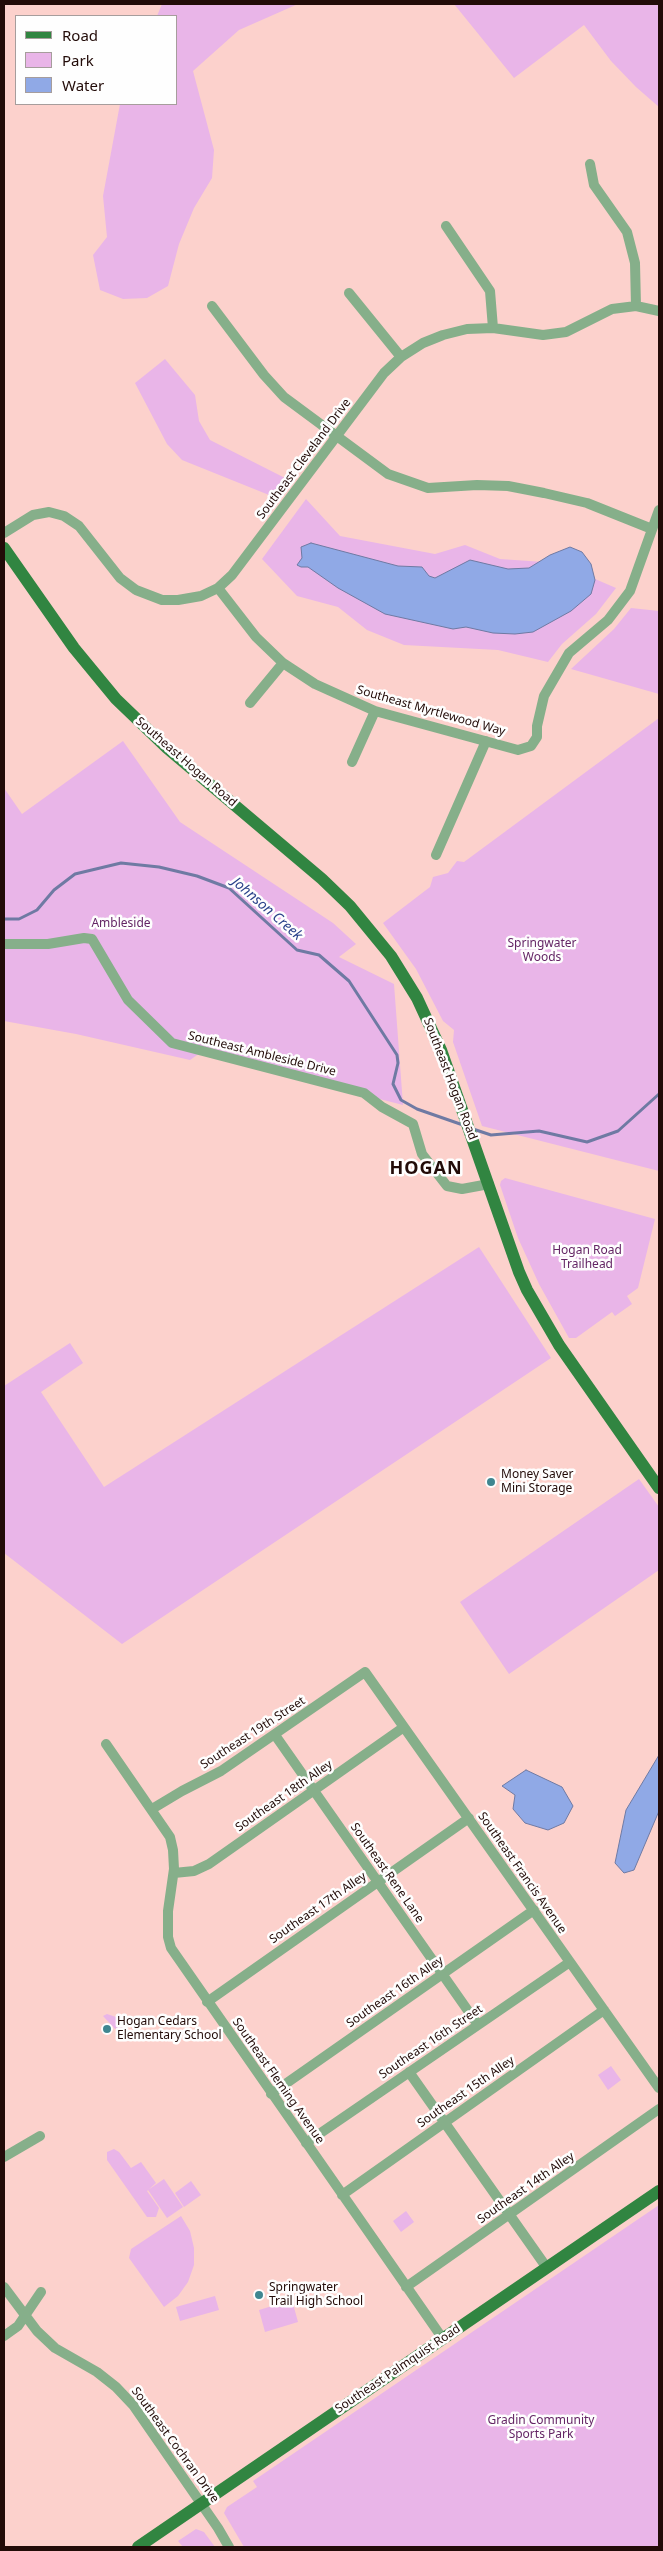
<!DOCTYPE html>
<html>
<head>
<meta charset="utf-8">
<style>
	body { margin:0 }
	#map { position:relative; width:663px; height:2551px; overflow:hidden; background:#fcd1cc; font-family:"Noto Sans",sans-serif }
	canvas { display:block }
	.frame { position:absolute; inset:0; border:5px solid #220b08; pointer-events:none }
	.legend { position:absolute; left:15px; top:15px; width:162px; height:90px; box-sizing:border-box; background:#fefefe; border:1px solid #a69d9c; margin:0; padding:6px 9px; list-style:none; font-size:15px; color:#220b08 }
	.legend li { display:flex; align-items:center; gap:10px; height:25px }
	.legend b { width:25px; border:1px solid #a69d9c }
</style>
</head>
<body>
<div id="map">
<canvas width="663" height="2551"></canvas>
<div class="frame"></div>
<ul class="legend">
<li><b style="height:6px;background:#318541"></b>Road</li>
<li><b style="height:14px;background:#e9b5e8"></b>Park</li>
<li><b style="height:14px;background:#90a9e6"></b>Water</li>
</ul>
</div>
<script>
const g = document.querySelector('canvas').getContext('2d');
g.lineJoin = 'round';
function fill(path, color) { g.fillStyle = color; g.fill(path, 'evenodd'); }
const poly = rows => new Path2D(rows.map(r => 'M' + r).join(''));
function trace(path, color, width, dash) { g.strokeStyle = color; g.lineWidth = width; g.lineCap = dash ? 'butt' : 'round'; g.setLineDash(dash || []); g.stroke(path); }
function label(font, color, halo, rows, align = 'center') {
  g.font = font + ' "Noto Sans",sans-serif'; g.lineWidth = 5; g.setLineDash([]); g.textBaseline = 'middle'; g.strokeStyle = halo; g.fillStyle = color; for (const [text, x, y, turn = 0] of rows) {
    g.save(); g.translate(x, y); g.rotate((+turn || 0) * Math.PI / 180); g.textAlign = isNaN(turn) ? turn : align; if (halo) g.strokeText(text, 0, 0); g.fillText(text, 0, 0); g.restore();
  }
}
const green = poly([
	[162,4,298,4,239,30,193,71,214,150,212,178,194,208,179,244,168,286,147,298,123,299,100,290,93,255,107,237,103,196,120,104,176,104,176,16,157,16],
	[454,4,659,4,659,107,636,87,611,61,584,25,514,78],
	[165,359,195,395,199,421,210,440,287,479,274,497,182,460,167,444,135,383],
	[306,499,340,536,435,554,465,545,500,559,558,563,616,588,596,614,562,644,548,662,498,650,404,645,367,630,338,607,297,596,262,559],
	[631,608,659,611,659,694,571,669,614,629],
	[659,718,659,1171,482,1126,453,1042,454,1030,443,1021,416,969,383,923,430,887,433,877,448,873,457,861,464,862],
	[123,741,180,822,333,923,356,944,339,957,394,984,403,1105,200,1053,190,1060,76,1034,4,1021,4,788,22,814],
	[505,1178,655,1219,638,1288,627,1296,632,1304,615,1316,612,1312,576,1338,569,1338,539,1284,518,1238,500,1185,501,1181],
	[479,1247,551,1358,122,1644,4,1553,4,1386,70,1343,83,1363,41,1392,104,1487],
	[639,1479,659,1507,659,1570,509,1674,460,1602],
	[107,2014,119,2018,124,2027,115,2029,103,2016],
	[611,2066,621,2080,608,2090,598,2075],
	[114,2149,119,2152,131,2168,141,2162,156,2183,147,2191,159,2208,156,2217,147,2217,107,2160,107,2152],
	[164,2179,183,2207,167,2218,148,2190],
	[191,2181,201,2195,184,2207,175,2193],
	[659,2205,659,2547,244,2547,224,2513,227,2507,257,2487,253,2481],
	[406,2211,414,2222,401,2232,393,2221],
	[181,2216,190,2231,194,2248,194,2265,188,2282,178,2296,164,2307,129,2258,131,2249],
	[215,2296,219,2310,180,2321,176,2307],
	[292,2300,298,2322,265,2332,259,2310],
	[196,2529,204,2532,215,2547,183,2547,178,2541]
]);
const water = poly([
	[311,543,398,566,422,567,429,576,435,578,470,560,508,569,529,568,550,555,570,547,582,552,591,564,595,580,591,594,571,611,533,632,515,634,493,633,466,627,453,629,385,614,338,588,308,567,301,567,297,565,302,558,301,547,311,543],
	[659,1755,659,1811,634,1870,624,1873,615,1863,626,1810,659,1755],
	[526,1770,562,1787,573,1806,564,1823,548,1830,525,1823,513,1809,515,1795,502,1786,526,1770]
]);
const stream = poly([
	[4,919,19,919,37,910,54,890,75,874,121,863,159,867,197,876,229,888,297,950,319,955,349,981,397,1055,398,1063,393,1084,401,1100,417,1109,463,1125],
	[473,1129,491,1135,539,1131,587,1142,618,1131,659,1094]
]);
const minor = poly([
	[590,164,594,185,627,232,635,263,636,306],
	[446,226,490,291,493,328],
	[349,293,401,357],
	[212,306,264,375,284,397,388,474,428,488,477,485,508,486,544,493,587,503,652,529],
	[4,533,33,515,49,512,64,516,79,526,120,578,136,590,162,600,178,600,201,596,218,588,232,575,384,373,401,357,423,343,443,335,467,329,493,328,543,335,566,332,612,309,636,306,659,311],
	[218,588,256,637,283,663,315,684,375,711,518,750,531,746,537,737,537,726,544,696,569,653,608,620,630,591,659,510],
	[250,703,283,663],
	[352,762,375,711],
	[436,855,486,741],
	[4,944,48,944,84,938,92,939,128,1000,172,1043,364,1093,382,1107,413,1124,422,1154,447,1186,462,1189,489,1184],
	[275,1735,478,2025],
	[106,1744,170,1837,173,1850,174,1869,168,1911,168,1937,171,1948,443,2339],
	[152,1809,182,1791,221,1771,365,1672,659,2088],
	[174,1873,194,1871,209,1864,404,1727],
	[207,2002,469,1818],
	[409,2072,547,2268],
	[271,2094,534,1910],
	[306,2143,570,1962],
	[4,2157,40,2136],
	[342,2195,604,2010],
	[4,2287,37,2331,55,2348,97,2372,116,2387,133,2405,218,2528,229,2547],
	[406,2287,659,2109],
	[4,2336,18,2326,41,2292]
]);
const major = poly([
	[4,548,74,648,116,699,167,748,322,879,350,906,391,956,417,998,441,1050,519,1272,527,1290,559,1345,659,1488],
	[138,2547,659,2191]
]);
const markers = [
	[491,1482,5,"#408690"],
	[107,2029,5,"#408690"],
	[259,2295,5,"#408690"]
];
const streetNames = [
	["Southeast Cleveland Drive",304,459,-53],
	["Southeast Myrtlewood Way",431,711,16],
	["Southeast Hogan Road",186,762,41],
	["Southeast Ambleside Drive",262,1054,14],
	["Southeast Hogan Road",450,1079,69],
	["Southeast 19th Street",253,1733,-33],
	["Southeast 18th Alley",284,1796,-35],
	["Southeast Rene Lane",387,1873,55],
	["Southeast Francis Avenue",522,1873,55],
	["Southeast 17th Alley",318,1908,-35],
	["Southeast 16th Alley",395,1992,-35],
	["Southeast 16th Street",431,2042,-34],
	["Southeast Fleming Avenue",278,2081,55],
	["Southeast 15th Alley",466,2092,-35],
	["Southeast 14th Alley",526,2188,-35],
	["Southeast Palmquist Road",398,2369,-34],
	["Southeast Cochran Drive",175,2445,54]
];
const parkNames = [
	["Ambleside",121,924],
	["Springwater",542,944],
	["Woods",542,958],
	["Hogan Road",587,1251],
	["Trailhead",587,1265],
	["Gradin Community",541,2421],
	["Sports Park",541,2435]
];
const poiNames = [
	["Money Saver",501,1475],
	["Mini Storage",501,1489],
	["Hogan Cedars",117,2022],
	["Elementary School",117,2036],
	["Springwater",269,2288],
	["Trail High School",269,2302]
];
const waterNames = [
	["Johnson Creek",267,909,41]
];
const districtNames = [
	["HOGAN",426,1169]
];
fill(green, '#e9b5e8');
fill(water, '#90a9e6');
trace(water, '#6f7aa3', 1);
trace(stream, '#6f7aa3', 3);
trace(minor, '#86af8a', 10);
trace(major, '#318541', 12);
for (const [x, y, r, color] of markers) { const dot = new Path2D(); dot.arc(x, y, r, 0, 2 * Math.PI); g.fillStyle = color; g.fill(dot); trace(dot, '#fefefe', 2); }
label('12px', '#220b08', '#fefefe', streetNames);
label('12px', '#642565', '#fefefe', parkNames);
label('12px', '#220b08', '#fefefe', poiNames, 'left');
label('italic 14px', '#2a428a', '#fefefe', waterNames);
g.letterSpacing = '1px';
label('bold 18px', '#220b08', '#fefefe', districtNames);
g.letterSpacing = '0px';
</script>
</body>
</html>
